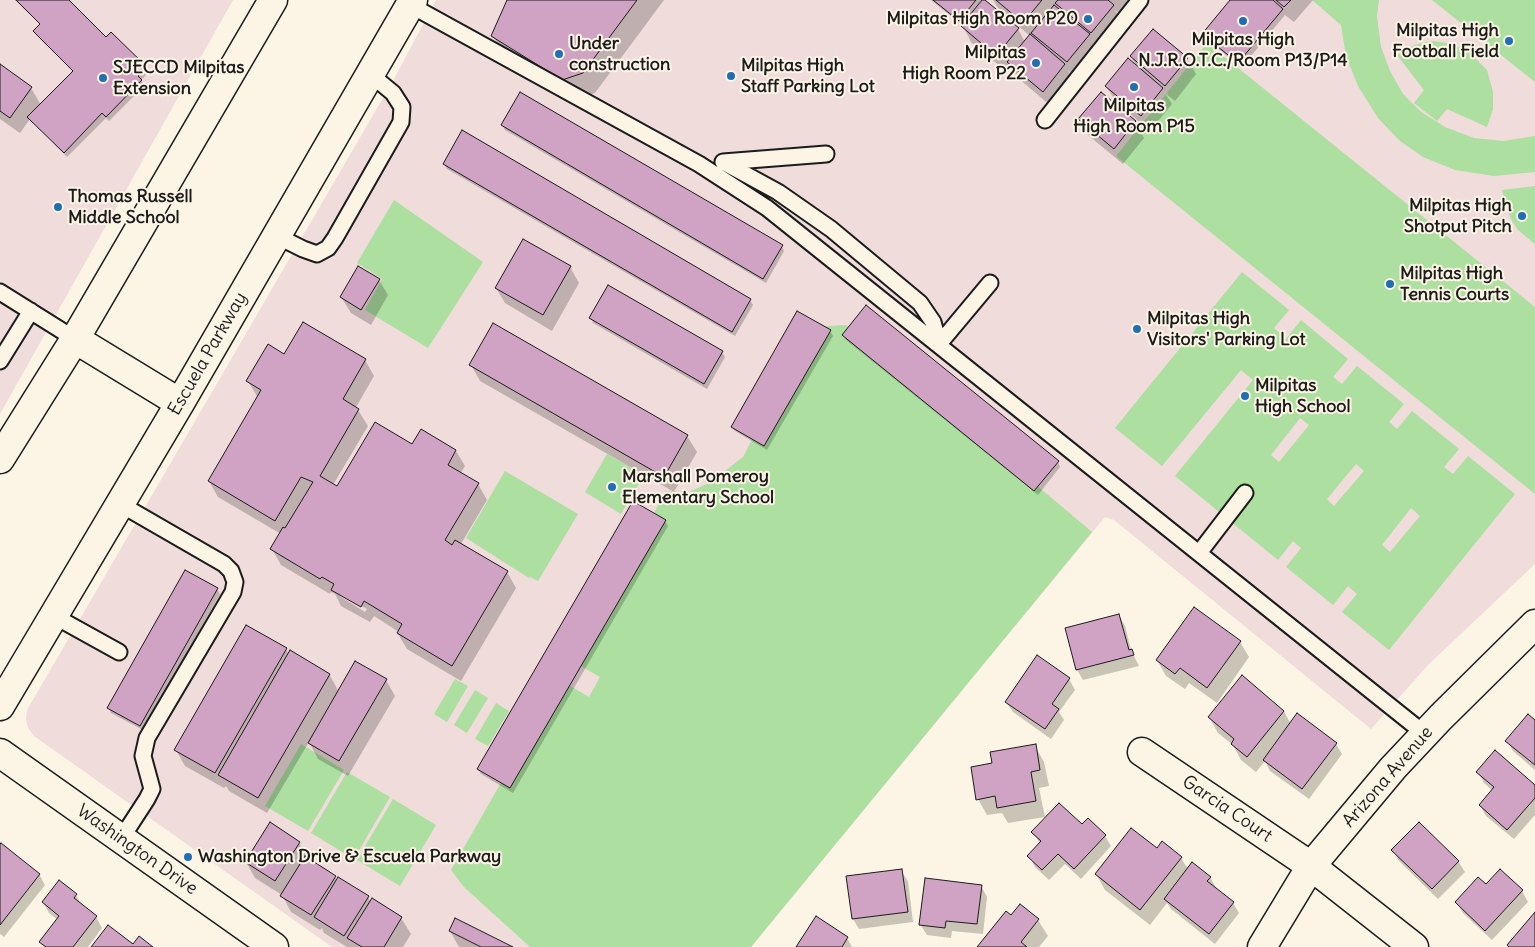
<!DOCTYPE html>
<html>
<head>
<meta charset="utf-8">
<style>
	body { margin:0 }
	canvas { display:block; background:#fcf5e5 }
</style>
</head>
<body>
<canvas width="1535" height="947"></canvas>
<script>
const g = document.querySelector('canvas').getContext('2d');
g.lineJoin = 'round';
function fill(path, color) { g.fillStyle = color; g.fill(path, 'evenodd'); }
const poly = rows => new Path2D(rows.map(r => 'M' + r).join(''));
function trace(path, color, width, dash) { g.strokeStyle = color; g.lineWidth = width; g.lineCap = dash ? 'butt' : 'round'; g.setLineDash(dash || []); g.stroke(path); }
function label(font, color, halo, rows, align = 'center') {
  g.font = font + ' Delius,sans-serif'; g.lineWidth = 4; g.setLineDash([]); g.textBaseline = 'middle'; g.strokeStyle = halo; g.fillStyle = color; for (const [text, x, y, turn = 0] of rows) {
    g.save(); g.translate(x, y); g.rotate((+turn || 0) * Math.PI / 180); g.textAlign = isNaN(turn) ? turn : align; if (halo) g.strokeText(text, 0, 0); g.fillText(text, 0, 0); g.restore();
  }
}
const built = poly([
	[0,0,233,0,0,414],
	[436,0,1535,0,1535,564,1429,664,1371,729,1114,520,1105,517,751,947,332,947,34,736,28,728,26,719,27,710,394,79]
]);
const green = poly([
	[1312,0,1379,0,1377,16,1381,47,1390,71,1403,94,1420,111,1445,127,1474,138,1503,141,1535,136,1535,172,1494,176,1455,170,1423,157,1400,141,1378,118,1358,86,1346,56,1341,25],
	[1432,0,1535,0,1535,82],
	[1434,41,1454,44,1471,54,1487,70,1493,92,1493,109,1487,127,1447,109,1437,121,1414,103,1424,90,1397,55,1415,45,1425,42],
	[1207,43,1535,307,1535,494,1116,156],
	[1535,186,1535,244,1518,230,1512,221,1507,210,1502,190],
	[394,200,483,262,428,348,365,310,382,279,357,263],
	[1242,272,1289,310,1274,328,1286,339,1301,320,1348,359,1333,377,1342,384,1357,366,1404,404,1389,422,1397,429,1412,411,1459,449,1444,467,1453,474,1468,456,1515,494,1389,650,1342,612,1357,594,1348,586,1333,605,1286,567,1301,548,1293,541,1278,560,1175,476,1253,380,1241,370,1162,466,1115,428],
	[1300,418,1309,425,1279,462,1271,455],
	[1356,464,1364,471,1334,506,1327,499],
	[1411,508,1420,516,1390,552,1382,545],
	[846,325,1092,532,751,947,530,947,464,887,451,870,560,680,589,697,600,677,572,661,666,491,689,492,711,482,743,457,811,327],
	[607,454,644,475,621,514,585,492],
	[505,471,578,514,538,581,530,577,529,578,466,538],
	[455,679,468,686,447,722,434,714],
	[475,690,488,698,467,733,454,725],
	[496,703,509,711,488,746,475,739],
	[301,744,344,770,308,831,265,806],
	[347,772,390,797,354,859,311,833],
	[393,799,436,825,400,886,357,860]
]);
const shadow = poly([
	[15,0,68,0,106,38,146,67,149,72,141,80,144,86,109,121,106,118,67,157,30,119,20,133,0,119,0,66,31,88,41,105,74,72,37,36,35,31,41,25],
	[508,0,664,0,595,93,575,100,505,57,493,36],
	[931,0,983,0,1018,29,1025,42,1030,36,999,9,993,0,1140,0,1125,18,1115,10,1122,21,1100,48,1093,42,1098,51,1076,77,1068,70,1074,80,1052,107,1018,78,1010,65,1006,71,971,42,963,26],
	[1232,0,1313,0,1294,22,1285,15,1241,68,1207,39,1204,34],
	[1131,57,1187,59,1196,74,1175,101,1165,93,1172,104,1150,131,1116,102,1106,86,1138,68],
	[1079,119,1135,122,1144,138,1123,164,1088,135],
	[502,125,782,246,784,251,766,283,505,130],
	[444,164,750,300,753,305,735,336,447,169],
	[523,240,570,267,579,283,552,331,505,303,496,288],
	[379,280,388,295,371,325,351,313,341,297],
	[591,318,722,352,725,357,707,389,593,323],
	[493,325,687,436,697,452,674,492,480,381,471,365],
	[830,331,833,336,767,450,735,431,732,427],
	[843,335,1058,462,1060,467,1038,495,846,340],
	[285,356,365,360,374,376,355,409,358,410,368,426,333,485,338,488,412,446,456,451,465,466,460,474,478,484,487,500,461,544,507,572,516,588,461,681,407,649,398,634,399,632,374,616,370,622,341,606,335,594,331,592,330,594,281,565,272,549,281,534,218,497,209,481,258,398,248,381],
	[340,594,367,609,365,612,340,596],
	[665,521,668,526,513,793,481,774,478,769],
	[186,571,217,589,220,594,143,730,111,713,109,708],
	[1119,615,1125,626,1131,650,1139,666,1083,680,1077,670,1066,629],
	[1240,642,1249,657,1217,703,1189,683,1185,689,1166,676,1157,660],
	[286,649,289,655,329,674,339,692,386,680,395,696,348,776,318,759,309,742,267,813,229,791,226,786,224,788,185,766,176,750],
	[1069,679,1075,690,1059,712,1064,720,1051,739,1013,712,1006,702],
	[1284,712,1291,724,1336,744,1342,754,1309,799,1270,771,1265,761,1256,772,1241,760,1233,745,1218,733,1209,717],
	[1535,722,1535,770,1513,751,1507,741],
	[1035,746,1044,762,1049,786,1039,788,1045,817,1008,823,1002,813,987,815,978,799,993,764],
	[1478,772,1535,787,1535,815,1514,839,1486,816,1480,805,1493,791,1484,783],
	[1088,819,1105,836,1111,846,1081,879,1065,864,1049,880,1035,867,1029,856,1040,844,1033,832,1082,826],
	[299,843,308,858,335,877,337,881,368,897,371,902,372,900,401,918,411,934,403,947,347,947,324,933,322,928,320,930,291,912,282,895,255,878,246,862],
	[0,846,39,874,45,885,4,937,0,934],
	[1157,850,1181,858,1188,869,1210,877,1216,888,1233,903,1239,913,1215,944,1171,909,1167,903,1150,925,1105,890,1096,874],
	[1393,851,1458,861,1465,872,1438,899,1399,861],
	[1500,870,1522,891,1528,902,1492,940,1463,913,1456,902,1486,885],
	[901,871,908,881,913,922,859,929,853,919],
	[59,882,76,895,82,906,96,917,102,928,88,947,44,947,41,942,58,920,49,913,43,902],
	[981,886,987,897,983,934,952,931,951,938,927,935,920,924],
	[1020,905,1038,920,1048,936,1039,947,979,947,1011,917],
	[450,931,510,947,459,947],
	[847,938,852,947,797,947]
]);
const building = poly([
	[16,0,69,0,106,37,111,32,147,67,138,76,142,80,106,117,102,113,64,153,27,117,73,71,33,31,40,24,16,0],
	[507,0,637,0,583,73,562,80,491,36,507,0],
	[933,0,976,0,959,21,933,0],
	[982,0,985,0,1019,28,996,56,961,26,982,0],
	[996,0,1042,0,1023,23,996,0],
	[1058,0,1108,0,1114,5,1091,33,1055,3,1058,0],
	[1230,0,1273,0,1283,9,1238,63,1202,34,1230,0],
	[1276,0,1291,0,1284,7,1276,0],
	[1054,5,1090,34,1067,62,1031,33,1054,5],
	[1153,29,1188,58,1165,86,1130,56,1153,29],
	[1030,34,1065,64,1043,92,1007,62,1030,34],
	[1128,58,1163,88,1141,116,1105,86,1128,58],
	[0,64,32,87,10,118,0,111,0,64],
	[520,92,783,245,763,279,501,125,520,92],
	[1101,92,1136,121,1114,149,1078,119,1101,92],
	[462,130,751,299,732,332,443,164,462,130],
	[523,239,571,266,543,315,495,288,523,239],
	[358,266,380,279,361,310,340,297,358,266],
	[608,285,723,351,704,384,589,318,608,285],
	[866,305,1059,461,1034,491,842,335,866,305],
	[797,311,831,330,764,446,731,427,797,311],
	[303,322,366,359,343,399,359,409,320,476,337,486,375,422,412,444,421,429,456,450,448,465,479,483,445,540,452,545,455,540,508,571,452,666,397,633,402,624,364,601,361,607,331,590,334,584,322,577,320,579,270,549,283,527,285,528,313,482,301,477,275,521,208,481,261,390,246,381,268,344,284,354,303,322],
	[493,323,688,435,664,477,469,365,493,323],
	[633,501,666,520,510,788,477,769,633,501],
	[185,570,218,588,140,726,107,708,185,570],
	[1194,607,1241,641,1207,688,1180,668,1175,674,1156,660,1194,607],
	[1119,614,1129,650,1132,649,1134,655,1076,670,1065,628,1119,614],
	[246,625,287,648,215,773,174,750,246,625],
	[290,650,330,674,258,798,218,775,290,650],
	[1037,655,1070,678,1052,704,1059,709,1045,729,1005,702,1037,655],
	[355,661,387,679,339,761,308,743,355,661],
	[1242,675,1284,711,1247,757,1231,744,1234,739,1208,717,1242,675],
	[1297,713,1337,743,1302,789,1263,760,1297,713],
	[1528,714,1535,720,1535,765,1505,741,1528,714],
	[1036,744,1040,770,1031,772,1036,801,997,808,995,796,976,800,971,767,992,763,990,752,1036,744],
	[1495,750,1535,785,1535,798,1507,830,1479,805,1494,787,1476,772,1495,750],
	[1059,803,1082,824,1088,818,1106,835,1074,869,1058,854,1042,870,1027,856,1041,841,1031,832,1059,803],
	[270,822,300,842,275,881,245,862,270,822],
	[1419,822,1459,861,1432,889,1391,850,1419,822],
	[1131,828,1157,848,1162,841,1182,857,1140,910,1095,874,1131,828],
	[1,843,40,874,0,925,0,844,1,843],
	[305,856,336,876,311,915,280,896,305,856],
	[1192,862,1211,877,1207,881,1234,902,1209,934,1164,899,1192,862],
	[902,869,908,912,852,919,846,876,902,869],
	[1500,869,1523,890,1485,931,1455,902,1478,877,1486,884,1500,869],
	[338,877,369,896,344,936,314,917,338,877],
	[925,878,982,885,977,924,946,921,945,928,919,925,925,878],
	[59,880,77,894,74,898,97,916,73,947,46,947,39,942,59,916,42,902,59,880],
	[372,898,402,917,384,947,362,947,347,938,372,898],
	[1020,904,1039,919,1021,942,1027,947,977,947,1006,911,1011,915,1020,904],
	[1535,912,1535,947,1509,947,1507,945,1535,912],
	[816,916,848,937,842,947,796,947,816,916],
	[455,918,513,947,481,947,449,931,455,918],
	[108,925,133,944,139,936,153,947,91,947,108,925]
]);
const service = poly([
	[410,5,699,164,767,208,1425,734],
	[1045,120,1140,0],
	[723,162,778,192,831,229,920,303,933,322,939,344],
	[723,162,826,154],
	[277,236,303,249,317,254,328,248,335,238,401,122,402,107,393,93,370,74],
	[0,292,75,339],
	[939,344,990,283],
	[0,361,31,311],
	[120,504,224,564,231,571,235,582,233,592,147,738,143,756,152,789,147,799,121,839],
	[1199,553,1245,493],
	[54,616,119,652]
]);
const minor = poly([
	[1142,752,1311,866,1414,947],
	[1262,947,1311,866,1393,768,1441,717,1535,624]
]);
const tertiary = poly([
	[75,339,180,403],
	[0,459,75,339,273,0],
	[0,706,180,403,413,0],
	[0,753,274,947]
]);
const markers = [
	[1088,19,5,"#1f6fb2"],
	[1243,21,5,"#1f6fb2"],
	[1509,41,5,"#1f6fb2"],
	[559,54,5,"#1f6fb2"],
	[1036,63,5,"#1f6fb2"],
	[731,76,5,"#1f6fb2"],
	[103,78,5,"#1f6fb2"],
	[1134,87,5,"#1f6fb2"],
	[58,207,5,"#1f6fb2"],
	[1522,216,5,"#1f6fb2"],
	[1390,284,5,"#1f6fb2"],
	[1137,329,5,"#1f6fb2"],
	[1245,396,5,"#1f6fb2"],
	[612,487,5,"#1f6fb2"],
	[188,857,5,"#1f6fb2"]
];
const poiNames = [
	["Milpitas High Room P20",1078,19,"right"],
	["Milpitas High",1499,31,"right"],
	["Football Field",1499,52,"right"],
	["Milpitas High",1243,40,"center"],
	["N.J.R.O.T.C./Room P13/P14",1243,61,"center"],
	["Under",569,44],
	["construction",569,65],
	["Milpitas",1026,53,"right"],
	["High Room P22",1026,74,"right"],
	["Milpitas High",741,66],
	["Staff Parking Lot",741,87],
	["SJECCD Milpitas",113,68],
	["Extension",113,89],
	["Milpitas",1134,106,"center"],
	["High Room P15",1134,127,"center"],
	["Thomas Russell",68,197],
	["Middle School",68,218],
	["Milpitas High",1512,206,"right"],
	["Shotput Pitch",1512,227,"right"],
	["Milpitas High",1400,274],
	["Tennis Courts",1400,295],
	["Milpitas High",1147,319],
	["Visitors' Parking Lot",1147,340],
	["Milpitas",1255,386],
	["High School",1255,407],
	["Marshall Pomeroy",622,477],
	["Elementary School",622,498],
	["Washington Drive & Escuela Parkway",198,857]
];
const streetNames = [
	["Escuela Parkway",208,354,-60],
	["Arizona Avenue",1388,777,-49],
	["Garcia Court",1227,809,34],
	["Washington Drive",137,850,35]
];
fill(built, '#efdcdb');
fill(green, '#acdfa0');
fill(shadow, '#0003');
fill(building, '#d0a2c3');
trace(building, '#1c1c1c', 1);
trace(service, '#1c1c1c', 19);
trace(minor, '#1c1c1c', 31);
trace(tertiary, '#1c1c1c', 31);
trace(service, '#fcf5e5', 15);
trace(minor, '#fcf5e5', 28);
trace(tertiary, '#fcf5e5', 28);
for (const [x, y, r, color] of markers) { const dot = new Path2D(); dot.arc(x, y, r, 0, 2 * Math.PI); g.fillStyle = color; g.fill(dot); trace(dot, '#fcf5e5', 2); }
label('bold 18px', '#1c1c1c', '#fcf5e5', poiNames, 'left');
label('18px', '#1c1c1c', '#fcf5e5', streetNames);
</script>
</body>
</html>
